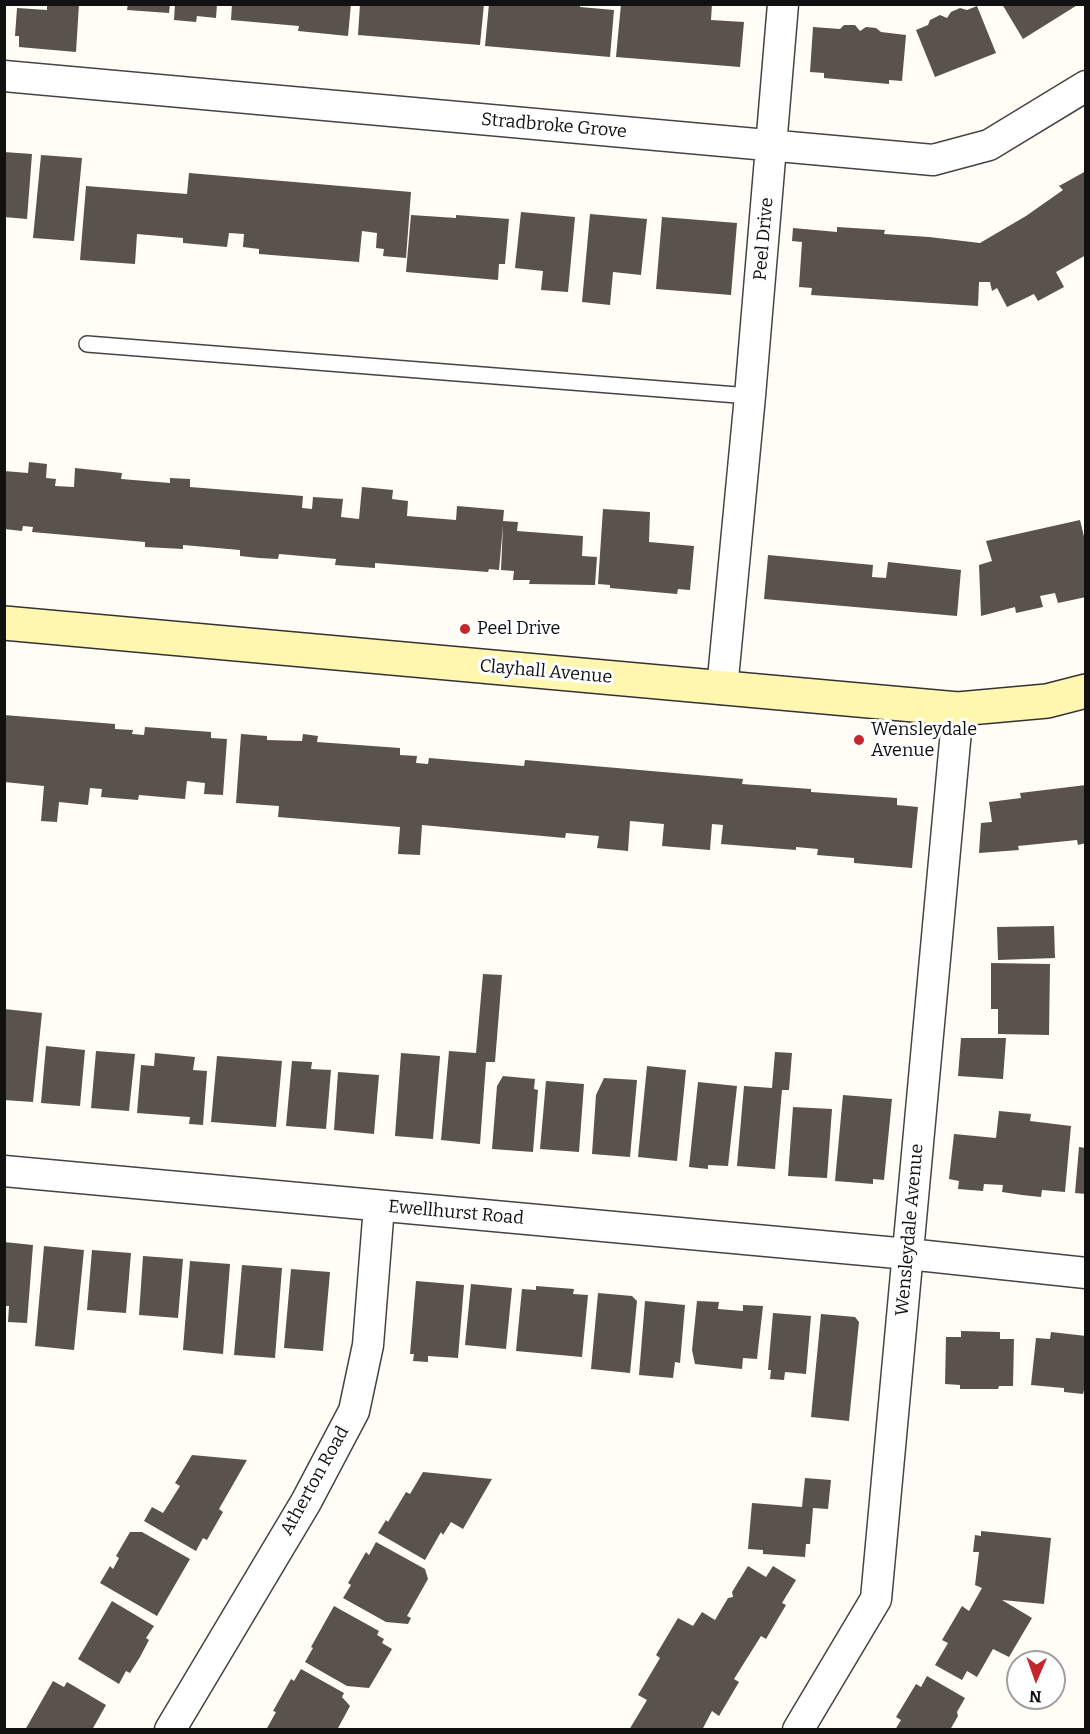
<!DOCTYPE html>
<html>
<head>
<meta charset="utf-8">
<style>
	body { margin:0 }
	#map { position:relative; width:1090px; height:1734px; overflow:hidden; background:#fffdf5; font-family:Bitter,serif }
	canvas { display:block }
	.frame { position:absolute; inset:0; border:6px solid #111; pointer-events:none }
	.north { position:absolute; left:1006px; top:1650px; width:60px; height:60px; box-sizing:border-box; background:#fff; border:2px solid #a0a0a0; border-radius:50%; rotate:182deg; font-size:16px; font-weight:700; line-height:24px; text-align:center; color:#111 }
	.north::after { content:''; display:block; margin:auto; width:21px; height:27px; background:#c4262e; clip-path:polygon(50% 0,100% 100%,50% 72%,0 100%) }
</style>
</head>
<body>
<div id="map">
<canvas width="1090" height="1734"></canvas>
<div class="frame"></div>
<div class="north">N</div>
</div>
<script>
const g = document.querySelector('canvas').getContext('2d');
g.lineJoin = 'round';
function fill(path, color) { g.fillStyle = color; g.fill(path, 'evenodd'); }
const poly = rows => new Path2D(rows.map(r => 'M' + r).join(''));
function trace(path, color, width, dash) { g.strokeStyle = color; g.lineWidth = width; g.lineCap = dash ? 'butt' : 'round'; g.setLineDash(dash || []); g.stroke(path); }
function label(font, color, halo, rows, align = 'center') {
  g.font = font + ' Bitter,serif'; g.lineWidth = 6; g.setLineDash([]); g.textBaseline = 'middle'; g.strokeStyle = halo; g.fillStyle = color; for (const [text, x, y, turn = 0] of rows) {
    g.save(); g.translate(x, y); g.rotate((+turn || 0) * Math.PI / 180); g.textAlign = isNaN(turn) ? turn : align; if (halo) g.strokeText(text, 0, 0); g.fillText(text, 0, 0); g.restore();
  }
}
const building = poly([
	[47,4,79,4,76,52,19,47,19,36,15,36,17,8,47,10],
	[128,4,170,4,169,13,127,10],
	[175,4,217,4,216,18,197,16,196,22,174,20],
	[232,4,351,4,348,36,298,31,299,26,231,20],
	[360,4,484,4,480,45,358,35],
	[489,4,580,4,580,7,614,10,610,57,485,46],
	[621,4,712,4,711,20,744,22,740,67,616,57],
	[1002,4,1079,4,1023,39],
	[977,6,996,53,935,77,916,30,928,25,930,20,940,15,947,18,951,12,960,8,967,10],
	[844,25,855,25,860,31,866,27,876,28,881,32,906,35,902,81,889,80,889,84,824,78,824,73,810,72,813,27,840,29],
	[4,152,32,154,27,219,4,217],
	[41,155,82,158,74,241,33,238],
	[1086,171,1086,255,1056,272,1064,287,1038,301,1034,294,1007,307,997,288,992,291,990,282,979,282,978,306,811,295,812,288,799,287,802,242,792,241,793,228,837,232,837,227,885,230,884,234,929,237,980,243,1026,216,1063,190,1059,186],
	[189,173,411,192,406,258,383,256,384,249,376,248,377,233,362,231,359,262,259,254,259,249,243,247,244,234,229,233,227,247,183,243,183,238,137,234,135,264,80,260,86,186,187,194],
	[521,212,575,217,568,292,541,290,543,271,515,268],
	[590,214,647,219,641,275,613,272,610,305,582,302],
	[411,215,456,218,456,215,509,219,505,264,499,264,498,280,406,272],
	[662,217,737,223,731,295,656,289],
	[29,462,47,464,46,478,56,479,55,486,74,487,75,468,122,473,121,479,170,483,170,478,190,479,190,487,303,496,302,508,312,509,313,497,343,499,341,517,359,519,362,487,393,490,392,499,408,501,407,516,456,520,457,506,504,510,503,521,518,522,517,531,583,536,582,556,597,557,595,585,529,584,530,580,513,580,514,571,501,570,503,525,499,570,489,569,488,572,375,563,375,568,335,565,336,559,279,554,278,559,259,558,240,556,240,550,183,545,183,549,145,547,145,542,32,532,33,527,23,526,22,531,4,529,4,471,28,473],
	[603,509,650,512,649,542,694,546,690,590,678,589,677,594,610,588,610,585,598,584],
	[1080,520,1086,545,1086,597,1058,603,1055,593,1040,596,1043,607,1016,613,1015,607,981,616,979,565,992,561,986,541],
	[768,555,873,565,872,577,886,578,888,562,961,570,957,616,764,599],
	[4,715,115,724,115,729,133,730,132,734,144,735,145,727,211,732,211,738,227,739,223,795,204,794,205,783,187,781,185,799,139,795,138,800,101,797,102,789,90,788,88,805,59,802,57,822,41,821,44,786,4,782],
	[241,734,267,736,267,740,302,741,303,734,318,736,317,742,400,748,400,755,417,756,416,763,428,764,429,758,524,766,525,760,743,779,742,784,811,789,811,792,897,798,897,805,918,807,912,868,854,863,854,858,817,855,818,849,796,847,796,850,721,844,723,825,712,824,710,850,662,846,664,824,630,821,628,851,597,848,599,836,566,833,565,838,422,825,420,855,398,854,400,827,278,817,279,806,236,803],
	[1086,785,1086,843,1078,845,1077,840,1018,846,1019,850,979,853,981,823,992,822,989,802,1021,798,1020,793],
	[1054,926,1055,958,998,960,997,927],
	[991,963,1050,964,1049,1035,998,1034,998,1009,991,1009],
	[483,974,502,975,495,1062,486,1062,480,1144,441,1140,449,1051,476,1053],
	[4,1009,42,1013,33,1102,4,1100],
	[961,1038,1006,1038,1003,1079,958,1076],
	[46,1046,85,1050,80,1106,41,1103],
	[96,1051,135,1054,129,1111,91,1108],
	[775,1052,792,1053,789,1090,782,1090,775,1169,737,1166,744,1086,772,1088],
	[155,1053,195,1057,193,1070,207,1071,203,1125,189,1124,190,1117,137,1113,141,1065,154,1066],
	[401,1053,440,1056,433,1139,395,1136],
	[217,1056,282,1061,276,1127,211,1122],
	[292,1061,312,1062,311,1069,331,1070,326,1129,286,1126],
	[647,1066,686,1070,677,1161,638,1157],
	[338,1072,379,1075,374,1134,334,1130],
	[503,1076,535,1079,534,1089,538,1090,533,1152,492,1149,497,1086],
	[604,1078,637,1080,630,1157,592,1154,596,1095],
	[546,1081,584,1084,579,1152,540,1149],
	[698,1082,737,1086,728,1166,708,1165,708,1169,689,1167],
	[843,1095,892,1099,884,1180,873,1179,873,1184,835,1181],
	[793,1107,832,1109,827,1178,788,1176],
	[999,1111,1031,1114,1030,1121,1071,1126,1065,1192,1042,1190,1041,1197,1022,1195,1002,1192,1003,1185,984,1184,983,1191,958,1189,959,1181,949,1179,954,1134,996,1138],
	[1079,1147,1086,1148,1086,1194,1075,1193],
	[4,1242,33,1245,27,1323,8,1322,9,1306,4,1306],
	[44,1246,84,1250,74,1350,35,1346],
	[92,1250,131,1253,126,1313,87,1310],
	[143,1256,183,1259,178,1318,139,1315],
	[190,1261,230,1264,223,1354,183,1350],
	[242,1265,282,1268,275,1358,234,1355],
	[291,1269,330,1272,323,1351,284,1348],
	[416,1281,464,1285,458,1358,428,1356,428,1362,413,1361,414,1354,410,1354],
	[471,1284,512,1288,506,1349,465,1345],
	[536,1286,574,1289,573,1294,588,1295,582,1357,516,1351,522,1289,536,1290],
	[598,1293,632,1296,637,1301,630,1373,591,1369],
	[645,1301,685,1305,680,1363,675,1362,673,1378,639,1375],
	[697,1301,719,1302,718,1309,743,1311,743,1305,763,1306,757,1359,743,1358,742,1369,695,1364,692,1350],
	[773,1313,811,1316,806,1374,785,1372,784,1380,770,1379,771,1370,768,1370],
	[821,1314,855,1317,859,1322,849,1421,811,1417],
	[961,1331,1000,1332,1000,1339,1014,1339,1013,1386,999,1386,998,1389,960,1389,960,1385,945,1384,946,1337,961,1337],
	[1051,1332,1086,1336,1086,1390,1084,1390,1083,1394,1064,1392,1064,1388,1031,1385,1036,1338,1050,1339],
	[192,1455,247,1460,219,1509,223,1512,207,1540,203,1538,196,1551,144,1521,152,1507,163,1513,180,1486,175,1483],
	[423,1472,492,1479,463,1529,451,1522,443,1535,441,1532,425,1560,378,1533,386,1520,388,1522,406,1492,410,1494],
	[805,1478,831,1480,828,1509,813,1508,810,1544,806,1544,805,1557,763,1554,763,1550,748,1549,752,1503,802,1507],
	[981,1531,1051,1538,1044,1604,1002,1600,1032,1618,1009,1657,993,1649,977,1677,967,1671,962,1680,935,1665,948,1643,942,1640,962,1606,969,1611,982,1588,975,1585,979,1552,973,1552,975,1535,981,1536],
	[130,1532,142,1532,190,1559,157,1616,100,1583,110,1566,113,1569,119,1558,116,1556],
	[376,1542,425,1569,428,1579,407,1616,411,1618,408,1624,386,1622,343,1598,351,1585,348,1583,366,1552,369,1555],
	[748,1566,766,1577,773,1566,796,1580,782,1603,786,1605,766,1639,761,1636,734,1679,739,1682,719,1716,712,1711,702,1730,629,1730,647,1700,638,1695,660,1658,656,1655,678,1618,693,1626,702,1612,715,1620,728,1598,733,1597,732,1592],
	[112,1601,154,1626,146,1638,149,1640,140,1657,130,1673,126,1671,119,1684,78,1659],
	[334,1606,379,1631,377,1635,384,1639,382,1643,392,1649,369,1688,347,1686,305,1662,313,1648,311,1647],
	[301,1669,344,1693,342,1697,350,1706,337,1730,266,1730,276,1712,273,1711,291,1679,294,1681],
	[927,1676,965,1698,957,1712,958,1716,950,1730,895,1730,901,1720,896,1717,916,1684,921,1687],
	[53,1681,64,1687,67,1682,106,1705,92,1730,25,1730]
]);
const lane = poly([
	[87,344,750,396]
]);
const street = poly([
	[4,76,933,160,989,145,1086,86],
	[722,689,750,396,783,4],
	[4,1171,908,1254,1086,1273],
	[170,1730,306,1502,354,1411,368,1345,379,1206],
	[798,1730,876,1599,958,709]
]);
const secondary = poly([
	[4,623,958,709,1047,701,1086,691]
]);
const markers = [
	[465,629,6,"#c4262e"],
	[859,740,6,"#c4262e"]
];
const streetNames = [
	["Stradbroke Grove",554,126,5],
	["Peel Drive",764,239,-85],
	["Clayhall Avenue",546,672,5],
	["Ewellhurst Road",456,1213,5],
	["Wensleydale Avenue",910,1230,-85],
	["Atherton Road",315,1481,-61]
];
const poiNames = [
	["Peel Drive",477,629],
	["Wensleydale",871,730],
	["Avenue",871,751]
];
fill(building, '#5a524d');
trace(lane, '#444', 18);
trace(street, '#444', 33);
trace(secondary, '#333', 36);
trace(lane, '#fff', 15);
trace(street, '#fff', 30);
trace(secondary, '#fff6b0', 33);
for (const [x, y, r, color] of markers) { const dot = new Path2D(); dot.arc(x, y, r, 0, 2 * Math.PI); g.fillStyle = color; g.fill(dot); trace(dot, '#fff', 2); }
label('18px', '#111', '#fff', streetNames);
label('18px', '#111', '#fff', poiNames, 'left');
</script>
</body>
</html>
